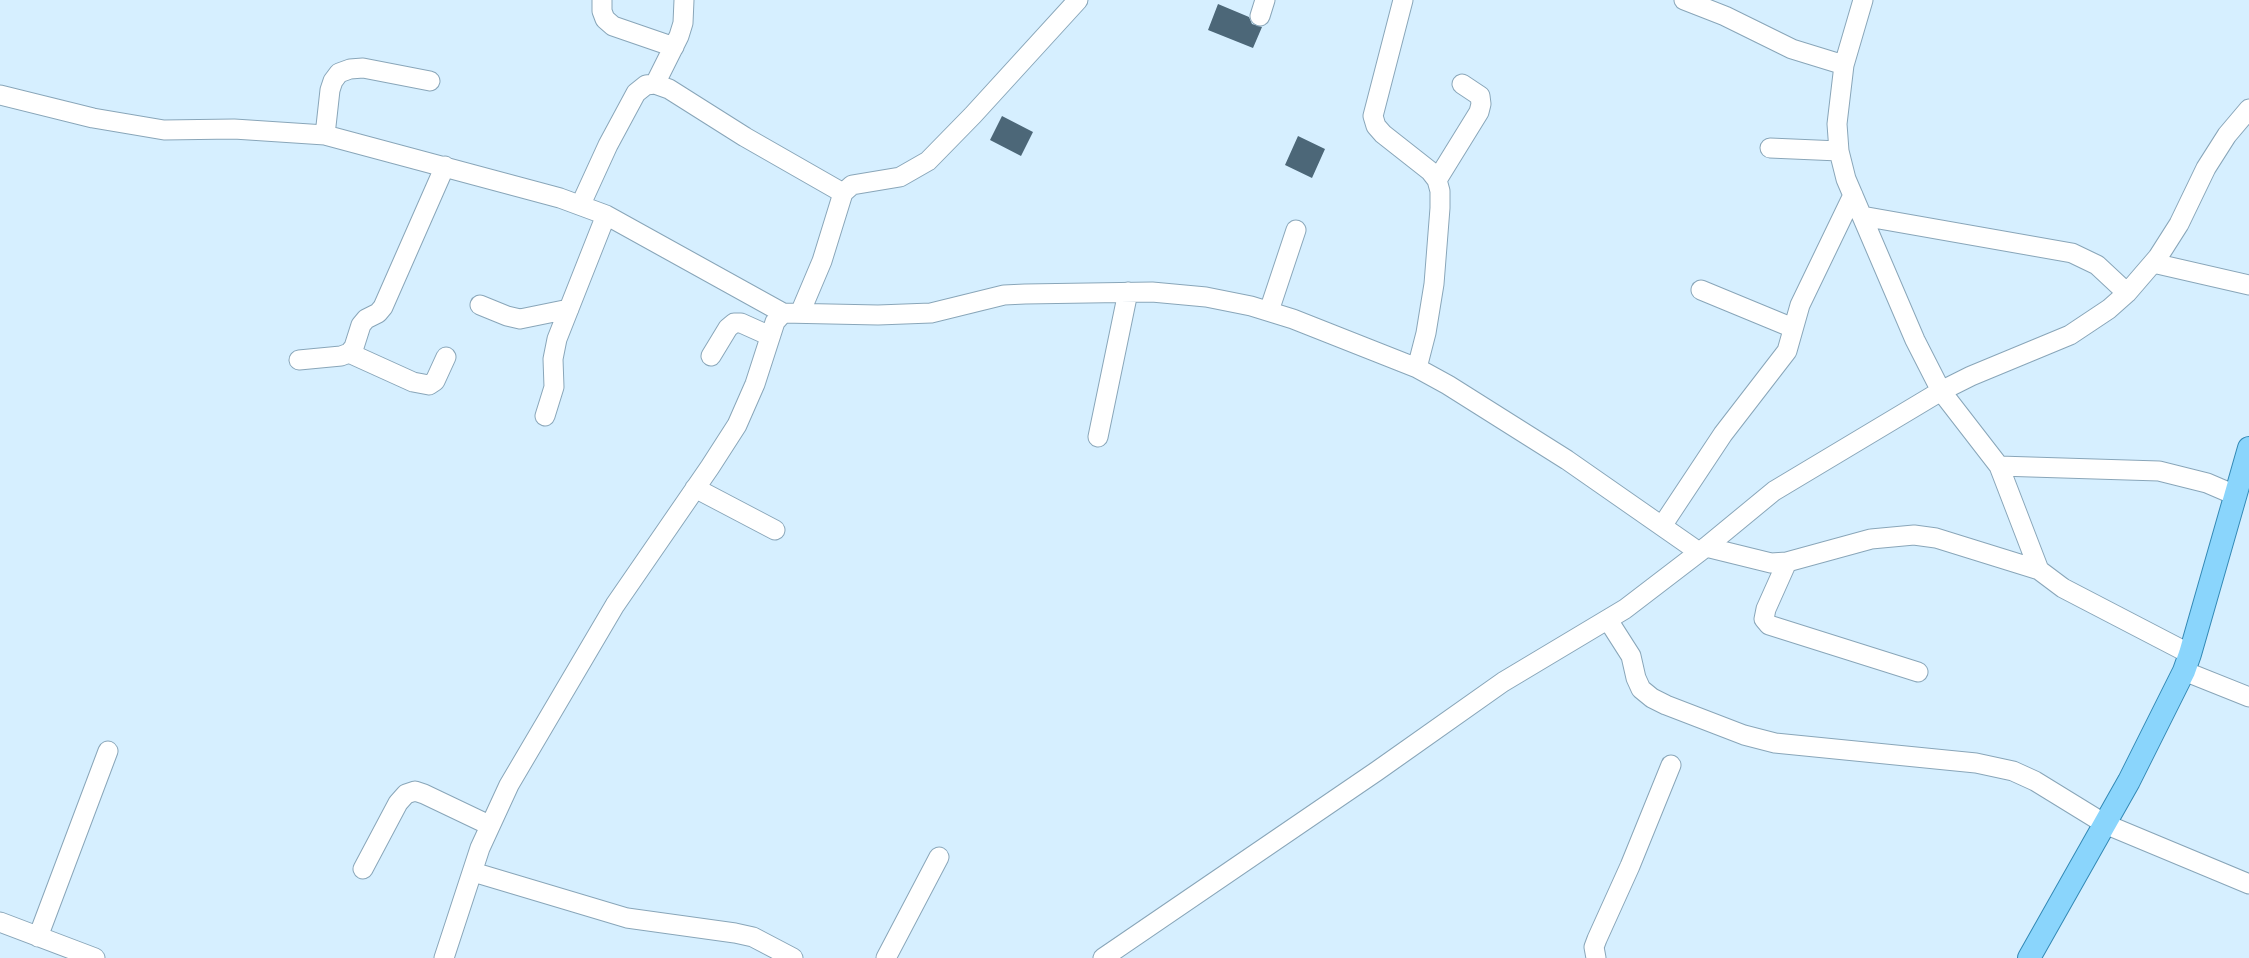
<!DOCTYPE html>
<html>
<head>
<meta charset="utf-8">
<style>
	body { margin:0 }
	canvas { display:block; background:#d6efff }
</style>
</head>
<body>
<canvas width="2249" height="958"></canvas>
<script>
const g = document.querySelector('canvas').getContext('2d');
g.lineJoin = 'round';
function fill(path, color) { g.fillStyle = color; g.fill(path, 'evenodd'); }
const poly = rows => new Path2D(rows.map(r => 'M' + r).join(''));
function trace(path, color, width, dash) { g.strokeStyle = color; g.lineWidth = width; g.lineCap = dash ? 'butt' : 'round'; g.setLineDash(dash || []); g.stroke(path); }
const building = poly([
	[1218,4,1249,17,1252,24,1262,27,1253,48,1208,30],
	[1002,116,1033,132,1021,156,990,140],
	[1298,136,1325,149,1312,178,1285,165]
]);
const minor = poly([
	[602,0,602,11,605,19,613,26,674,47],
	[1403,0,1373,116,1376,126,1383,134,1430,171,1437,180,1440,191,1440,208,1434,284,1426,333,1417,368],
	[1684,0,1725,16,1792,49,1844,65],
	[1863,0,1844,65,1837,124,1839,151,1846,179,1915,340,1941,391,1999,466,2039,570,2063,588,2190,654],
	[1260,16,1265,0],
	[655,84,679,36,683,23,684,0],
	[0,95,93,118,164,130,234,129,325,135,560,198,606,215,783,313],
	[325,135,330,90,333,81,339,73,350,69,363,68,430,81],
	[1770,148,1839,151],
	[1437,180,1479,112,1481,104,1480,96,1462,84],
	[581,204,608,145,636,93,646,85,655,84,669,89,745,137,843,193],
	[1862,216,2072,253,2097,265,2127,293],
	[2153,263,2249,285],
	[1701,290,1793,328],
	[480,305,507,316,520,319,569,309],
	[1269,311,1296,230],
	[800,313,822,261,843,193,852,185,900,177,928,161,973,115,1078,0],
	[349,353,413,382,429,385,435,381,446,357],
	[711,356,728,328,734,323,741,323,770,336],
	[299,360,341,356,349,353,354,347,361,325,366,319,378,313,383,307,445,166],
	[545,416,554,387,553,359,557,339,606,215],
	[1098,437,1128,292],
	[1999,466,2159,471,2207,483,2235,495],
	[695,488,775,530],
	[1662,526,1723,434,1787,351,1800,305,1853,195],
	[1706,547,1771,563,1787,562,1871,539,1914,535,1936,538,2039,570],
	[1787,562,1766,609,1764,619,1769,625,1918,672],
	[1608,620,1631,656,1636,678,1641,689,1652,698,1666,705,1744,735,1775,743,1976,763,2013,771,2035,781,2105,824,2249,884],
	[2184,671,2249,697],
	[363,869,398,803,406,794,415,791,424,794,489,825],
	[473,872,627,918,735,933,753,937,793,958],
	[0,922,95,958],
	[38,937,108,751],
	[444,958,480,848,509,785,615,605,710,467,737,425,755,384,775,322,783,313,878,315,931,313,1004,295,1025,294,1152,292,1206,297,1251,306,1293,319,1417,368,1448,385,1567,460,1699,552],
	[886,958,939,857],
	[1103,958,1377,771,1503,682,1625,609,1706,547,1774,491,1941,391,1971,376,2070,335,2109,309,2127,293,2158,257,2179,224,2206,168,2227,135,2249,109],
	[1596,958,1594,947,1597,939,1630,866,1671,765]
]);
const major = poly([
	[2029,958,2129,781,2184,671,2190,654,2249,448]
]);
fill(building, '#4c6778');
trace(minor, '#89a6b9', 21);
trace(major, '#3389b5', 24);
trace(minor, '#fff', 19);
trace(major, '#8ad5fc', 22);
</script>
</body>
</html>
